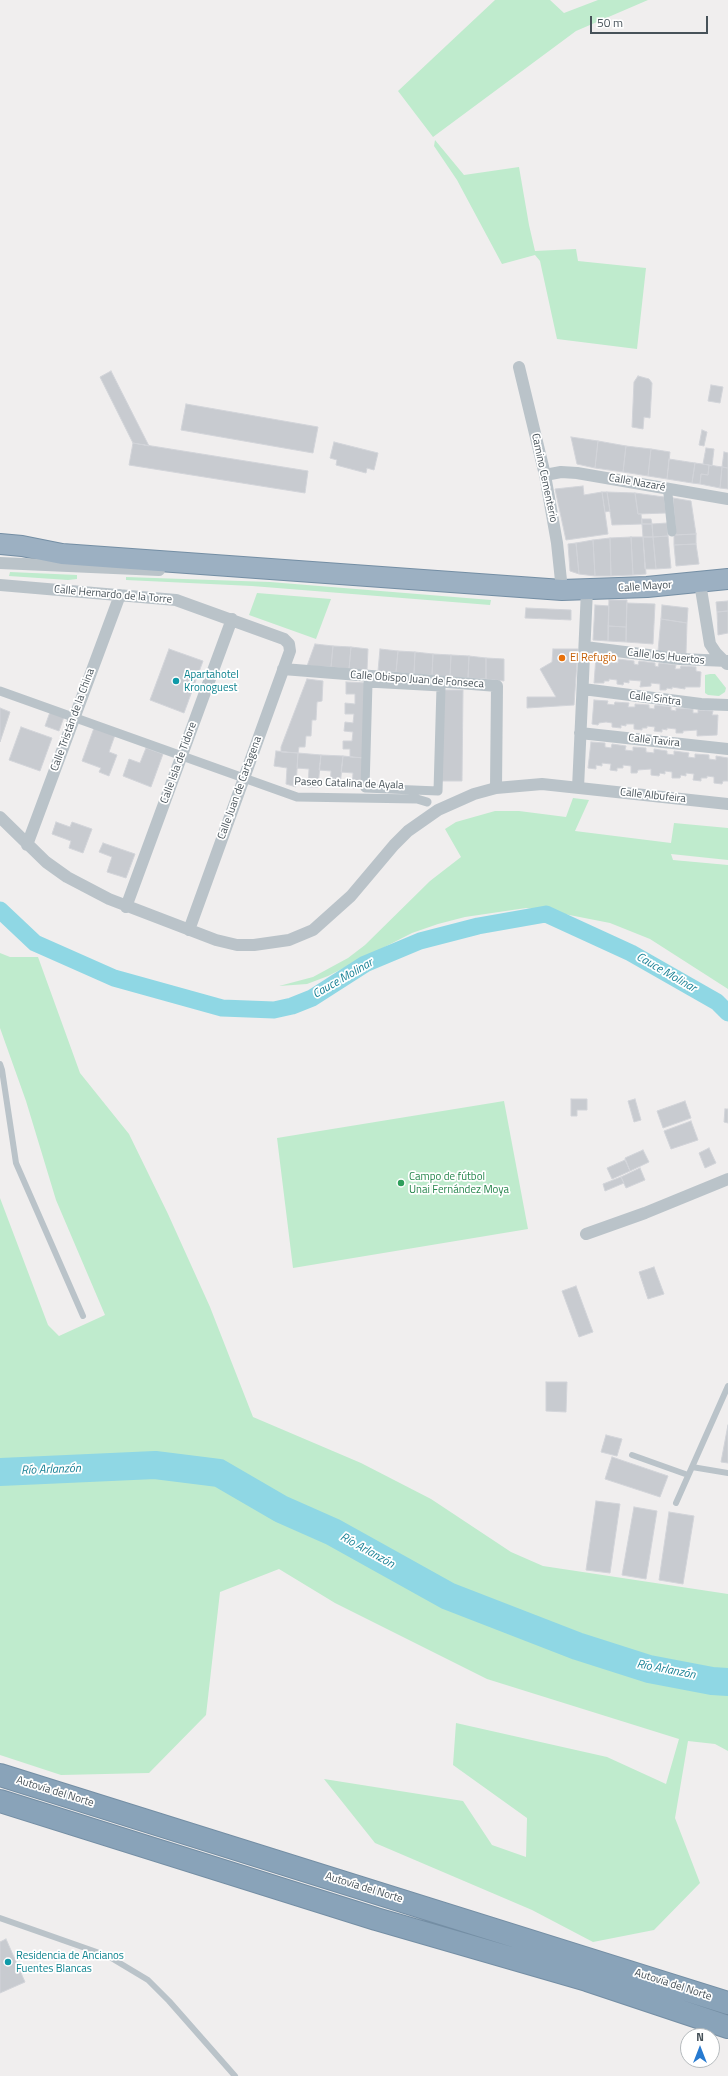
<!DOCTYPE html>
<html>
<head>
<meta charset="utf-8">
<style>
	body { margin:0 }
	#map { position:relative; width:728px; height:2076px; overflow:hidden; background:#f0eeee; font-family:"Titillium Web",sans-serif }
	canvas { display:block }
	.north { position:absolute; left:680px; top:2028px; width:40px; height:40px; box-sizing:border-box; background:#fff; border:1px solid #b5babd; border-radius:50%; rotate:0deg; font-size:11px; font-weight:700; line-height:16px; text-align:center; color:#475259 }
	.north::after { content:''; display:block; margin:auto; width:14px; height:18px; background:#277ad0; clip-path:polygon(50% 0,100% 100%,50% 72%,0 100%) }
	.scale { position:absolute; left:590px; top:16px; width:118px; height:18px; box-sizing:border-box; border:2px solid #475259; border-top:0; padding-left:5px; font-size:12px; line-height:14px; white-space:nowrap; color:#475259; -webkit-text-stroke:3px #fff; paint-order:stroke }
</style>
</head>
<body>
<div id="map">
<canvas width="728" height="2076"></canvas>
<div class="north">N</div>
<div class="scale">50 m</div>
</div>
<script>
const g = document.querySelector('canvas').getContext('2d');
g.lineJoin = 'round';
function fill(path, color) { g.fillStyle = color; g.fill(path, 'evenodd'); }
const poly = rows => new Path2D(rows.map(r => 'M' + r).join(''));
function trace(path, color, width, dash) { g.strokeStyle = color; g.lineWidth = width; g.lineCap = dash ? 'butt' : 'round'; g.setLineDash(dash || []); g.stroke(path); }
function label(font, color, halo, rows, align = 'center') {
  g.font = font + ' "Titillium Web",sans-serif'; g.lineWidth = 3.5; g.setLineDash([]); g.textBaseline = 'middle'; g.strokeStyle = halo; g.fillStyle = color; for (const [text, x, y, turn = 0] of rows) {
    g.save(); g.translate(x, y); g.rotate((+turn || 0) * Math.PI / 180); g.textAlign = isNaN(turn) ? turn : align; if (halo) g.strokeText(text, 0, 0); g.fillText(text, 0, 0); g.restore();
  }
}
const green = poly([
	[495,0,550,0,564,13,598,0,648,0,576,31,433,137,398,91],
	[435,140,464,175,519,167,529,225,535,251,576,249,578,261,646,268,637,349,557,339,540,261,535,255,502,264,457,180,434,146],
	[10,572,77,575,77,579,68,580,9,576],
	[126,577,270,582,491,600,490,605,252,586,126,580],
	[257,593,331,599,316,639,249,615],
	[710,674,715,674,726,688,725,692,719,696,708,695,705,693,705,675],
	[573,798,589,800,575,831,671,843,674,823,728,828,728,860,671,854,673,860,728,865,728,989,650,939,610,923,549,911,526,908,465,917,438,924,412,933,328,976,307,984,279,986,313,977,348,958,365,945,430,881,461,857,445,829,456,822,495,811,519,811,566,817],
	[0,953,10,957,38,957,80,1073,129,1134,168,1214,210,1307,253,1417,361,1463,431,1499,511,1552,543,1566,728,1594,728,1751,715,1744,688,1741,675,1818,700,1883,654,1930,593,1942,532,1910,375,1843,324,1779,463,1801,492,1845,526,1857,527,1818,453,1765,456,1723,607,1757,666,1784,679,1739,487,1679,335,1603,279,1569,220,1592,206,1715,149,1773,61,1775,0,1755,0,1198,48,1325,59,1336,105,1315,56,1200,26,1101,0,1028],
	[504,1101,528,1229,293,1268,277,1138]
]);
const canal = poly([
	[0,910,35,943,114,978,222,1008,274,1010,292,1006,312,998,365,964,420,941,478,926,546,914,631,953,717,1002,728,1013]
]);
const river = poly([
	[0,1472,155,1465,219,1473,281,1509,333,1532,448,1596,577,1646,649,1669,712,1681,728,1682]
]);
const building = poly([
	[111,371,149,446,133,443,100,377,111,371],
	[638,376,649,379,652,383,650,418,644,417,643,429,632,427,634,382,638,376],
	[711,385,723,387,720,403,708,401,711,385],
	[186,404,318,427,313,453,181,430,186,404],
	[702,430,707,432,704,446,699,445,702,430],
	[571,437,598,441,595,468,577,464,571,437],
	[598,441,626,446,623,472,595,468,598,441],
	[334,442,378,453,374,470,367,468,366,473,336,465,337,460,330,458,334,442],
	[133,443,308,471,305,493,129,465,133,443],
	[626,446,651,449,648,476,623,472,626,446],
	[706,448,714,449,712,466,703,464,706,448],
	[651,449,670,452,667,479,648,476,651,449],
	[724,452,728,453,728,468,722,467,724,452],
	[669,459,695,463,692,483,667,479,669,459],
	[695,463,709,465,708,475,701,474,700,484,692,483,695,463],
	[709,465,722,467,720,488,700,484,701,474,708,475,709,465],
	[722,467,728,468,728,489,720,488,722,467],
	[583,486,584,495,602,492,608,534,566,540,555,489,583,486],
	[602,492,607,492,610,511,605,512,602,492],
	[607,492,635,493,638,514,641,514,642,524,612,525,607,492],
	[635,493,664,497,666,513,638,514,635,493],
	[673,498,691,501,696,534,676,535,673,498],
	[642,519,651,519,652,524,642,524,642,519],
	[667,523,668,536,653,537,652,524,667,523],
	[642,524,652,524,653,537,643,537,642,524],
	[696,534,696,544,674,545,674,535,696,534],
	[668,536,671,568,656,569,653,537,668,536],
	[631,537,633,575,611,576,610,538,631,537],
	[631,537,643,537,646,574,633,575,631,537],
	[643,537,653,537,656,569,645,569,643,537],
	[610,538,611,576,595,576,593,540,610,538],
	[593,540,595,576,579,574,576,543,593,540],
	[576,543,579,574,570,571,568,544,576,543],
	[696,544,699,564,676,566,674,545,696,544],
	[609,600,627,600,626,627,608,626,609,600],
	[728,601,728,611,717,612,716,602,728,601],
	[627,603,655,604,653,644,626,642,627,603],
	[595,605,609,606,608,641,593,640,595,605],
	[662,605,688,608,687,623,661,619,662,605],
	[526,608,571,610,571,620,525,618,526,608],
	[728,611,728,633,718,635,717,612,728,611],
	[661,619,687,623,686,654,658,651,661,619],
	[608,626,626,627,626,642,608,641,608,626],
	[315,644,333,646,331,667,307,666,315,644],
	[333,646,351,647,349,669,331,667,333,646],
	[351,647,368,649,367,670,349,669,351,647],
	[169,649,203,661,184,713,150,700,169,649],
	[380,649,398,651,396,672,378,671,380,649],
	[553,649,578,649,574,705,527,708,527,697,556,697,540,669,552,662,553,649],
	[398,651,415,652,414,674,396,672,398,651],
	[415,652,433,654,432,675,414,674,415,652],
	[433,654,451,655,450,677,432,675,433,654],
	[451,655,469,656,468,678,450,677,451,655],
	[469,656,486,658,486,679,468,678,469,656],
	[596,657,612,659,612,662,618,663,618,659,634,661,634,664,638,665,639,661,655,663,655,666,658,667,659,663,676,665,675,669,680,669,681,666,696,667,696,671,701,672,700,687,685,687,685,689,672,687,672,689,667,688,666,690,660,690,660,684,651,683,651,686,640,687,641,681,629,680,629,683,624,682,623,685,617,684,617,680,609,679,609,681,604,681,604,683,594,683,596,657],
	[486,658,504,659,504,681,486,679,486,658],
	[307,679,323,681,322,701,317,702,316,720,312,720,311,736,306,736,305,747,299,747,298,753,281,752,281,747,307,679],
	[346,682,368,683,364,758,350,757,350,749,343,749,343,741,352,741,353,732,344,731,345,722,353,723,354,714,345,714,345,703,355,704,355,694,346,694,346,682],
	[442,690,463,690,462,781,441,781,442,690],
	[594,700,608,701,607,704,614,705,615,702,629,703,628,707,635,707,635,704,649,705,649,708,654,709,655,705,671,707,671,710,676,711,676,708,693,709,693,713,698,713,698,710,713,711,712,715,718,715,717,735,697,736,697,730,683,731,683,733,676,733,676,729,667,728,667,730,662,729,662,732,654,731,655,727,647,726,647,728,642,728,642,730,634,729,634,724,626,724,626,726,621,725,621,728,612,727,612,723,606,722,599,723,598,725,592,724,594,700],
	[0,708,10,712,0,742,0,708],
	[50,712,64,717,59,731,45,726,50,712],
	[21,727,52,738,40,771,9,760,21,727],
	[94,728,115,735,109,752,117,755,109,776,99,772,101,768,82,761,94,728],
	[591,742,605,743,605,747,611,748,612,744,626,746,625,750,633,751,633,747,646,748,646,752,654,753,654,749,667,751,667,754,674,755,674,751,689,753,688,757,695,758,695,754,709,755,709,759,716,760,716,756,728,758,728,781,723,781,722,784,714,783,714,777,707,776,707,778,701,778,701,781,693,780,694,774,686,773,686,776,681,775,680,778,672,778,672,772,665,771,665,774,660,773,659,776,651,775,651,769,638,770,637,773,631,773,631,766,623,765,623,768,617,768,617,771,610,770,611,764,602,763,602,766,596,765,596,769,588,768,591,742],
	[146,748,163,754,151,787,123,776,129,759,140,763,146,748],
	[276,751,298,753,296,787,286,784,287,768,274,766,276,751],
	[298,753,321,755,318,787,308,787,309,769,297,768,298,753],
	[321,755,343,756,340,787,330,787,331,771,319,770,321,755],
	[343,756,364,758,364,788,352,788,353,773,341,772,343,756],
	[56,822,70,827,72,822,92,829,83,853,69,848,71,841,52,834,56,822],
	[103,843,135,854,126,878,107,872,112,857,99,852,103,843],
	[571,1099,587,1099,587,1110,577,1110,577,1116,571,1116,571,1099],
	[635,1099,641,1120,634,1122,628,1101,635,1099],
	[685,1101,691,1118,663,1128,657,1111,685,1101],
	[725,1109,728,1109,728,1123,724,1122,725,1109],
	[691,1121,698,1140,671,1149,664,1131,691,1121],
	[709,1148,716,1163,705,1168,699,1153,709,1148],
	[643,1150,649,1162,630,1171,625,1158,643,1150],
	[625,1160,630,1171,612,1179,607,1168,625,1160],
	[640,1168,645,1180,626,1188,621,1177,640,1168],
	[621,1177,624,1183,605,1191,603,1184,621,1177],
	[654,1267,664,1294,648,1299,639,1272,654,1267],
	[576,1286,593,1332,579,1337,562,1291,576,1286],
	[546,1382,567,1382,566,1412,546,1411,546,1382],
	[728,1425,728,1463,721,1462,728,1425],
	[606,1435,622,1439,617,1456,601,1452,606,1435],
	[612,1457,668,1476,660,1497,605,1479,612,1457],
	[596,1501,620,1504,610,1573,586,1570,596,1501],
	[634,1507,657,1511,646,1579,622,1575,634,1507],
	[669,1512,694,1516,683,1584,659,1580,669,1512],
	[6,1939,25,1982,0,1993,0,1942,6,1939]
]);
const service = poly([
	[0,1064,2,1070,16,1163,83,1316],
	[632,1455,688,1475],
	[692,1467,728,1473],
	[676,1503,728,1386],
	[0,1918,108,1956,148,1980,169,2001,235,2076]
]);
const pedestrian = poly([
	[668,494,672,532],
	[368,683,441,687,438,791,365,788,368,683],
	[0,691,297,797,417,799,427,802]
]);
const minor = poly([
	[519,367,545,475,557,543,562,590],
	[545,475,561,472,577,473,728,499],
	[0,563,159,570],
	[700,583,710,644,716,653,727,664],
	[0,585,176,600,284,639,289,644,290,651,189,930],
	[585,647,680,659,728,661],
	[283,669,497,686,496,788],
	[583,689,701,704,728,705],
	[580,733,728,749],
	[578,788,587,590],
	[0,817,46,862,67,877,109,899,216,940,237,945,254,945,289,940,313,930,351,896,394,845,408,831,438,810,474,794,496,788,542,784,728,804],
	[27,845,120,595],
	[126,907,232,619],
	[586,1234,645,1213,728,1179]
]);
const trunk = poly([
	[0,544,22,546,62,554,562,590,647,587,728,579]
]);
const motorway = poly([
	[0,1775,728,2003],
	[0,1801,376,1919,587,1980,728,2027]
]);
const markers = [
	[562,658,4,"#e8710a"],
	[176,681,4,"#0f9aa8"],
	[401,1183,4,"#2e9e5b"],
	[8,1962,4,"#0f9aa8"]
];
const streetNames = [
	["Camino Cementerio",544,478,78],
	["Calle Nazaré",637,483,10],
	["Calle Mayor",645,587,-4],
	["Calle Hernardo de la Torre",113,595,5],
	["Calle los Huertos",666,657,6],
	["Calle Obispo Juan de Fonseca",417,680,4],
	["Calle Sintra",655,699,7],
	["Calle Tristán de la China",73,720,-70],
	["Calle Tavira",654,741,6],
	["Calle Isla de Tidore",179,763,-70],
	["Paseo Catalina de Ayala",349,784,2],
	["Calle Juan de Cartagena",240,788,-70],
	["Calle Albufeira",653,796,6],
	["Autovía del Norte",55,1792,17],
	["Autovía del Norte",364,1888,17],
	["Autovía del Norte",673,1985,18]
];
const foodNames = [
	["El Refugio",570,658]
];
const cultureNames = [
	["Apartahotel",184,675],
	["Kronoguest",184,688],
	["Residencia de Ancianos",16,1956],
	["Fuentes Blancas",16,1969]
];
const leisureNames = [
	["Campo de fútbol",409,1177],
	["Unai Fernández Moya",409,1190]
];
const waterNames = [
	["Cauce Molinar",666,973,30],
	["Cauce Molinar",343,979,-30],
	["Río Arlanzón",51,1470,-2],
	["Río Arlanzón",367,1551,29],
	["Río Arlanzón",666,1670,11]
];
fill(green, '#bfebcd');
trace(canal, '#8fd7e4', 17);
trace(river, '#8fd7e4', 28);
fill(building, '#c8cbd0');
trace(building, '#d2d4d9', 1);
trace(trunk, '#748ea4', 22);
trace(motorway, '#748ea4', 24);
trace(service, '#bac3c9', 6);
trace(pedestrian, '#bac3c9', 9);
trace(minor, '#bac3c9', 12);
trace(trunk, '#9cb0c2', 20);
trace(motorway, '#89a3b9', 22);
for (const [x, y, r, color] of markers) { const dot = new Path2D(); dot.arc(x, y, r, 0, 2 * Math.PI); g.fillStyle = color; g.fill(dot); trace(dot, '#fff', 1.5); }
label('11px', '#475259', '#fff', streetNames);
label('11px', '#c56008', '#fff', foodNames, 'left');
label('11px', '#0d838f', '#fff', cultureNames, 'left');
label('11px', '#27864d', '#fff', leisureNames, 'left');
label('italic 12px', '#188195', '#fff', waterNames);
</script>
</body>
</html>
